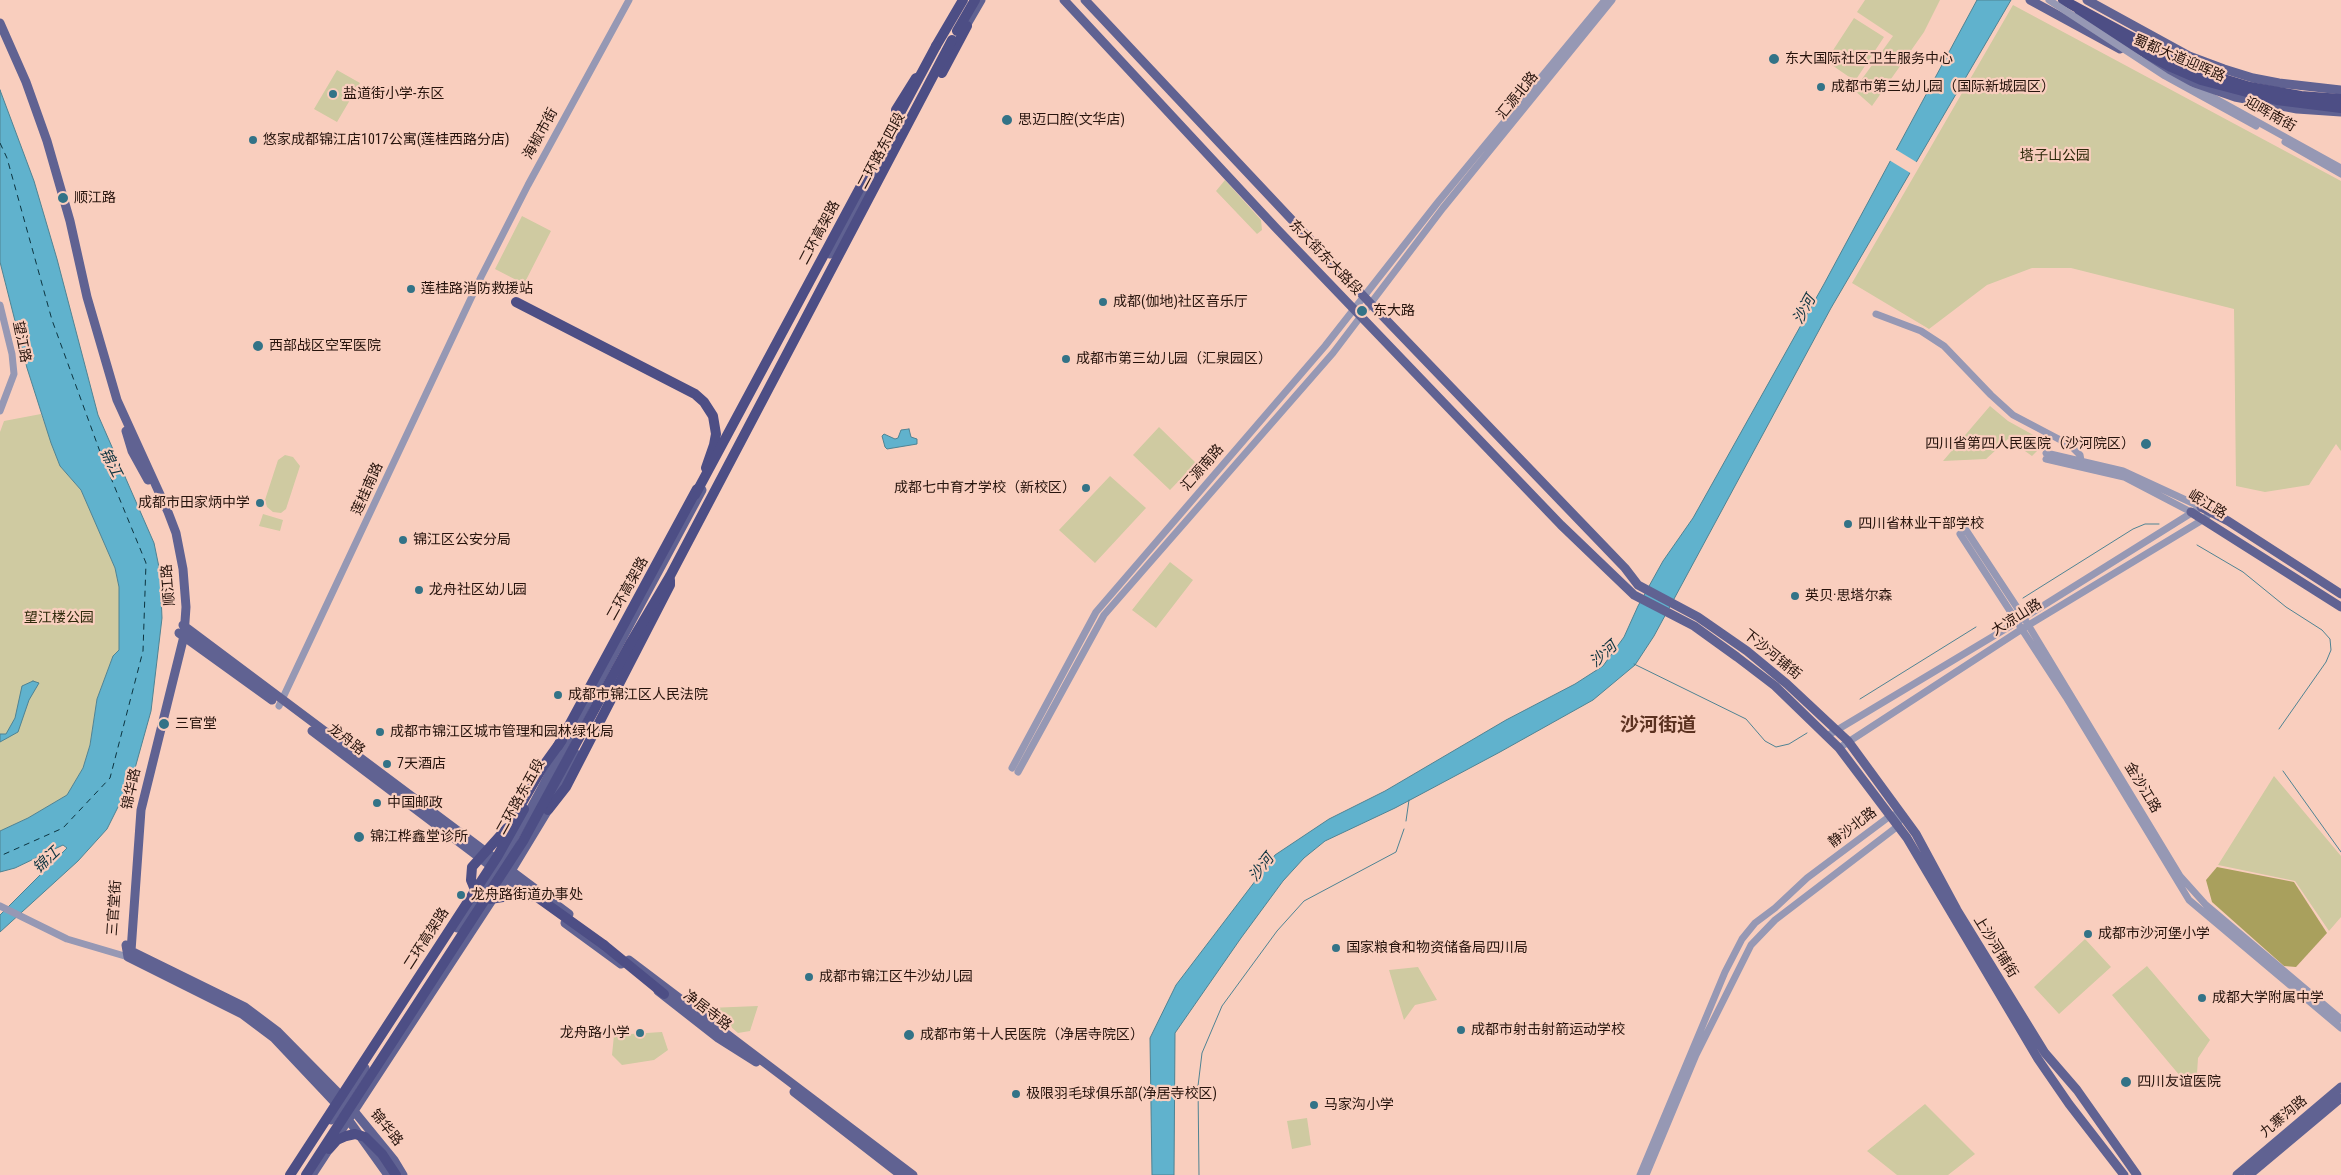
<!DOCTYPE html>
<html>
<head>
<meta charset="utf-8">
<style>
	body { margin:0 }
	canvas { display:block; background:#f9cebe }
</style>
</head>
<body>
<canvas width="2341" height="1175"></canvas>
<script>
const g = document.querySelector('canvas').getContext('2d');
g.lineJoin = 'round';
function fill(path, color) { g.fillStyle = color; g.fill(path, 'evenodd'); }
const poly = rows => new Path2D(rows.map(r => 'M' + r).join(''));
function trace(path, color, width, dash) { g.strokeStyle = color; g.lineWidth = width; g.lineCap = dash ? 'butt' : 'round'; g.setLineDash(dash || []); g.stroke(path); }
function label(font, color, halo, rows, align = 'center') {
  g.font = font + ' "Roboto Condensed","Noto Sans SC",sans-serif'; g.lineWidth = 4.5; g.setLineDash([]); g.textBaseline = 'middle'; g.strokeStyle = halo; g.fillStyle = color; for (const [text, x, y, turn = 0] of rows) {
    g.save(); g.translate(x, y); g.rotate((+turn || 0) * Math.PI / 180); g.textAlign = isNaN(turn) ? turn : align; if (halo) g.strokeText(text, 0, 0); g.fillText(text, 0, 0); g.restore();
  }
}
const green = poly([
	[1865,0,1940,0,1924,32,1872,106,1854,90,1893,36,1857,12],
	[2013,5,2341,181,2341,451,2336,444,2309,485,2265,492,2236,486,2234,309,2071,268,2032,268,1987,285,1929,329,1852,283],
	[1854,18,1884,37,1855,81,1826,61],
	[337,70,360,83,337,122,314,109],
	[1225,180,1261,220,1262,230,1257,234,1216,191],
	[522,216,551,231,524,284,495,269],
	[1990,406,2008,421,2046,442,2032,456,2008,439,1986,459,1943,461],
	[41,414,60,466,81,490,115,568,119,587,119,650,113,656,97,699,90,745,83,768,67,795,28,818,0,831,0,432,4,421],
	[1159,427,1196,463,1170,490,1133,455],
	[285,455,293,457,300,466,286,509,281,513,273,512,267,507,265,500,278,460],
	[1110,476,1146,508,1095,563,1059,530],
	[263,514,283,520,280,531,259,526],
	[1170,562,1193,580,1156,628,1132,610],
	[2274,776,2341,856,2341,917,2329,931,2295,881,2218,865],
	[2085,939,2111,967,2059,1014,2034,987],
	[2147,966,2210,1040,2198,1058,2197,1074,2186,1083,2112,995],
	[1418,967,1437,1000,1415,1005,1404,1020,1389,970],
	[758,1006,750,1031,738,1033,709,1008],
	[662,1032,668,1050,654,1060,622,1065,612,1055,614,1035],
	[1925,1104,1975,1154,1948,1175,1897,1175,1867,1151],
	[1307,1118,1311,1145,1292,1149,1287,1121]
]);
const forest = poly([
	[2217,867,2294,882,2327,933,2296,967,2284,966,2212,902,2206,880]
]);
const water = poly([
	[1977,0,2011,0,1831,308,1654,636,1635,665,1593,700,1500,752,1395,808,1325,841,1304,858,1283,881,1241,938,1175,1033,1174,1175,1152,1175,1150,1038,1176,985,1275,855,1329,819,1385,791,1506,720,1575,684,1603,666,1624,637,1638,606,1663,561,1693,518,1824,284,1977,0],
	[0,90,34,181,57,259,98,415,154,543,160,572,162,618,151,711,132,779,107,829,78,861,0,932,0,915,67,848,63,845,15,868,0,872,0,831,28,818,67,795,83,768,90,745,97,699,113,656,119,650,119,587,115,568,81,490,60,466,51,443,27,368,0,262,0,90],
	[909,429,911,437,917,439,917,444,887,449,885,447,882,436,884,434,895,439,898,438,901,430,909,429],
	[33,681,39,683,29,700,18,732,0,742,0,734,6,734,15,718,22,686,33,681]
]);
const pier = poly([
	[1895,149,1918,163,1912,174,1889,160]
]);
const stream = poly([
	[2197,545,2243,572,2286,607,2322,630,2330,639,2331,650,2326,662,2279,729],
	[2023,598,2133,529,2145,524,2159,524],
	[1634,664,1746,719,1765,741,1776,747,1789,744,1807,733],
	[1860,699,1976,627],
	[2283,771,2341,852],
	[1406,821,1409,800],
	[1199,1175,1198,1086,1202,1053,1222,1006,1277,931,1304,901,1396,852,1404,829]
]);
const ferry = poly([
	[0,143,7,158,52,320,99,449,146,563,143,651,110,778,63,828,0,856]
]);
const minor = poly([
	[2191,83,2198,89,2341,168],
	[2285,142,2341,174],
	[0,305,12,354,14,374,0,411],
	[1876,314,1921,331,1944,346,1991,395,2013,415,2070,445,2080,455,2082,466],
	[2046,453,2123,471,2201,507],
	[2046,459,2124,477,2191,512],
	[279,706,481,277,528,185,629,0],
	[1827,736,2017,622,2201,507],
	[1839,748,2022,629,2204,519,2211,512],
	[1012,768,1096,612,1325,346,1438,202,1605,0],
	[1018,772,1104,615,1333,353,1443,208,1612,0],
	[0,906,67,939,128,957],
	[2341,1019,2206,905,2180,876,2024,618,1966,530,1960,534,2066,697,2189,900,2341,1028],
	[1640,1175,1725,972,1742,939,1755,923,1775,908,1807,878,1890,816,1900,813,1898,826,1775,920,1751,945,1696,1055,1646,1175]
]);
const major = poly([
	[1064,0,1276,228,1561,525,1634,595,1694,626,1737,657,1775,686,1839,748,1907,838,2038,1059,2069,1104,2124,1175],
	[1085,0,1371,304,1625,568,1638,585,1698,617,1747,651,1787,684,1848,741,1916,834,1957,910,2045,1053,2077,1090,2137,1175],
	[2030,0,2120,49],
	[2087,0,2189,56,2224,69,2253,78,2279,83,2341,90],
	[0,23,26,82,47,141,70,221,87,297,117,400,168,512,176,533,183,569,186,607,184,636,141,810,131,951,245,1007,277,1031,345,1100,394,1160,403,1175],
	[963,31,981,0],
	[2145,61,2189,81,2235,97,2297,109,2341,112],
	[830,254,872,175],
	[126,431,132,451,148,480],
	[2201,507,2228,521,2341,594],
	[2191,512,2341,607],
	[183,625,569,914],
	[179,633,272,700],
	[312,731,529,895],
	[565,923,621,964],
	[457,928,500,863,530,810,702,490],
	[126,945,128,957,242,1014,274,1038,340,1108,388,1175],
	[629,960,913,1175],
	[658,991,718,1038,756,1062],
	[794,1092,901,1175],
	[331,1120,365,1068],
	[312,1175,511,871,548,810,576,754],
	[2237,1175,2341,1087],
	[2249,1175,2341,1098]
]);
const highway = poly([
	[2063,0,2161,53,2204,73,2250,87,2301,96,2341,99],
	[2078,16,2171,67,2201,80,2277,100,2341,108],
	[957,31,975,0],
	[936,46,963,0],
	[942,73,967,26],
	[896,110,916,78],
	[516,302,695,394,704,402,713,416,716,434,714,445,706,468],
	[558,746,697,489],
	[548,810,566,787,670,585,670,580],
	[604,945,664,994]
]);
const minorBridge = poly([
	[2049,0,2165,76,2256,126]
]);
const highwayBridge = poly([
	[695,495,936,46],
	[516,813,544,765,562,740],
	[507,828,472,867,471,880,476,892,490,899,522,894,537,897,604,945],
	[329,1149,337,1140,346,1136,355,1134,365,1137,382,1154,396,1175],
	[290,1175,497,857,524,809],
	[306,1175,523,841,631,642,670,576,952,40]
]);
const markers = [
	[1774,59,6,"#337387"],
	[1821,87,5,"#337387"],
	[333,94,5,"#337387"],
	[1007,120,6,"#337387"],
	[253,140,5,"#337387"],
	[63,198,6,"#337387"],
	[411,289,5,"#337387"],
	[1103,302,5,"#337387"],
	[1362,311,6,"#337387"],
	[258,346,6,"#337387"],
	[1066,359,5,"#337387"],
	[2146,444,6,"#337387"],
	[1086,488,5,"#337387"],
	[260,503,5,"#337387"],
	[1848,524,5,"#337387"],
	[403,540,5,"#337387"],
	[419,590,5,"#337387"],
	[1795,596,5,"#337387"],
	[558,695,5,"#337387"],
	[164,724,6,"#337387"],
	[380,732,5,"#337387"],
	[387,764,5,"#337387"],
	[377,803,5,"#337387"],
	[359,837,6,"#337387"],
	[461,895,5,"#337387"],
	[2088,934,5,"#337387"],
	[1336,948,5,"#337387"],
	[809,977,5,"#337387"],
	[2202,998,5,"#337387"],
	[1461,1030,5,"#337387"],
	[640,1033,5,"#337387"],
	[909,1035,6,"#337387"],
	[2126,1082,6,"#337387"],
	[1016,1094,5,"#337387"],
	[1314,1105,5,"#337387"]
];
const poiNames = [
	["东大国际社区卫生服务中心",1785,59],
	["成都市第三幼儿园（国际新城园区）",1831,87],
	["盐道街小学-东区",343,94],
	["思迈口腔(文华店)",1018,120],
	["悠家成都锦江店1017公寓(莲桂西路分店)",263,140],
	["顺江路",74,198],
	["莲桂路消防救援站",421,289],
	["成都(伽地)社区音乐厅",1113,302],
	["东大路",1373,311],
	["西部战区空军医院",269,346],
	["成都市第三幼儿园（汇泉园区）",1076,359],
	["四川省第四人民医院（沙河院区）",2135,444,"right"],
	["成都七中育才学校（新校区）",1076,488,"right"],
	["成都市田家炳中学",250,503,"right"],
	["四川省林业干部学校",1858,524],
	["锦江区公安分局",413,540],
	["龙舟社区幼儿园",429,590],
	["英贝·思塔尔森",1805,596],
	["成都市锦江区人民法院",568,695],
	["三官堂",175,724],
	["成都市锦江区城市管理和园林绿化局",390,732],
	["7天酒店",397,764],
	["中国邮政",387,803],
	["锦江桦鑫堂诊所",370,837],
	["龙舟路街道办事处",471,895],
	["成都市沙河堡小学",2098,934],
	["国家粮食和物资储备局四川局",1346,948],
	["成都市锦江区牛沙幼儿园",819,977],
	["成都大学附属中学",2212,998],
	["成都市射击射箭运动学校",1471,1030],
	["龙舟路小学",630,1033,"right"],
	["成都市第十人民医院（净居寺院区）",920,1035],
	["四川友谊医院",2137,1082],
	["极限羽毛球俱乐部(净居寺校区)",1026,1094],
	["马家沟小学",1324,1105]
];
const streetNames = [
	["蜀都大道迎晖路",2179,59,23],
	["汇源北路",1518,96,-51],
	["迎晖南街",2270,115,29],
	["海椒市街",541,134,-61],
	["二环路东四段",882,151,-62],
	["二环高架路",820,233,-62],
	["东大街东大路段",1325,258,46],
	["望江路",21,342,79],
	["汇源南路",1203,468,-49],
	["莲桂南路",368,489,-66],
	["岷江路",2207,505,31],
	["顺江路",169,585,-95],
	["二环高架路",628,589,-61],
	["大凉山路",2017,618,-32],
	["下沙河铺街",1772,655,39],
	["龙舟路",346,740,37],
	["金沙江路",2142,788,59],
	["锦华路",132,789,-78],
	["二环路东五段",521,797,-61],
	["静沙北路",1853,828,-37],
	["三官堂街",115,908,-86],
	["二环高架路",427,939,-57],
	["上沙河铺街",1995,947,58],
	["净居寺路",707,1011,37],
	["九寨沟路",2284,1117,-40],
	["锦华路",386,1128,51]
];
const parkNames = [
	["塔子山公园",2055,156],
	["望江楼公园",59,618]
];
const waterNames = [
	["沙河",1805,310,-61],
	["锦江",110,463,63],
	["沙河",1604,655,-42],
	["锦江",47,861,-44],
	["沙河",1262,868,-52]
];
const districtNames = [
	["沙河街道",1658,726]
];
fill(green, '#cfcaa1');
fill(forest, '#a9a05d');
fill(water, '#60b2cd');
trace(water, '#4f8393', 1);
fill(pier, '#f9cebe');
trace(stream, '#4f8393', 1);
trace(ferry, '#0d3440', 1, [6, 5]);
trace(minor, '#9698b4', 7);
trace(major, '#606292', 9);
trace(highway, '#4d4e85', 10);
trace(minorBridge, '#9698b4', 7);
trace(highwayBridge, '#4d4e85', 10);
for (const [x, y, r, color] of markers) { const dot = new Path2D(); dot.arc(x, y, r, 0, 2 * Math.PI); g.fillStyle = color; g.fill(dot); trace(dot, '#f9cebe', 2); }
label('14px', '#27140d', '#f9cebe', poiNames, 'left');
label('14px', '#27140d', '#f9cebe', streetNames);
label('14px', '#2e2a0b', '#f9cebe', parkNames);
label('italic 15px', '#0d3440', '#f9cebe', waterNames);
label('bold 19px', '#5c3221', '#f9cebe', districtNames);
</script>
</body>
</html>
